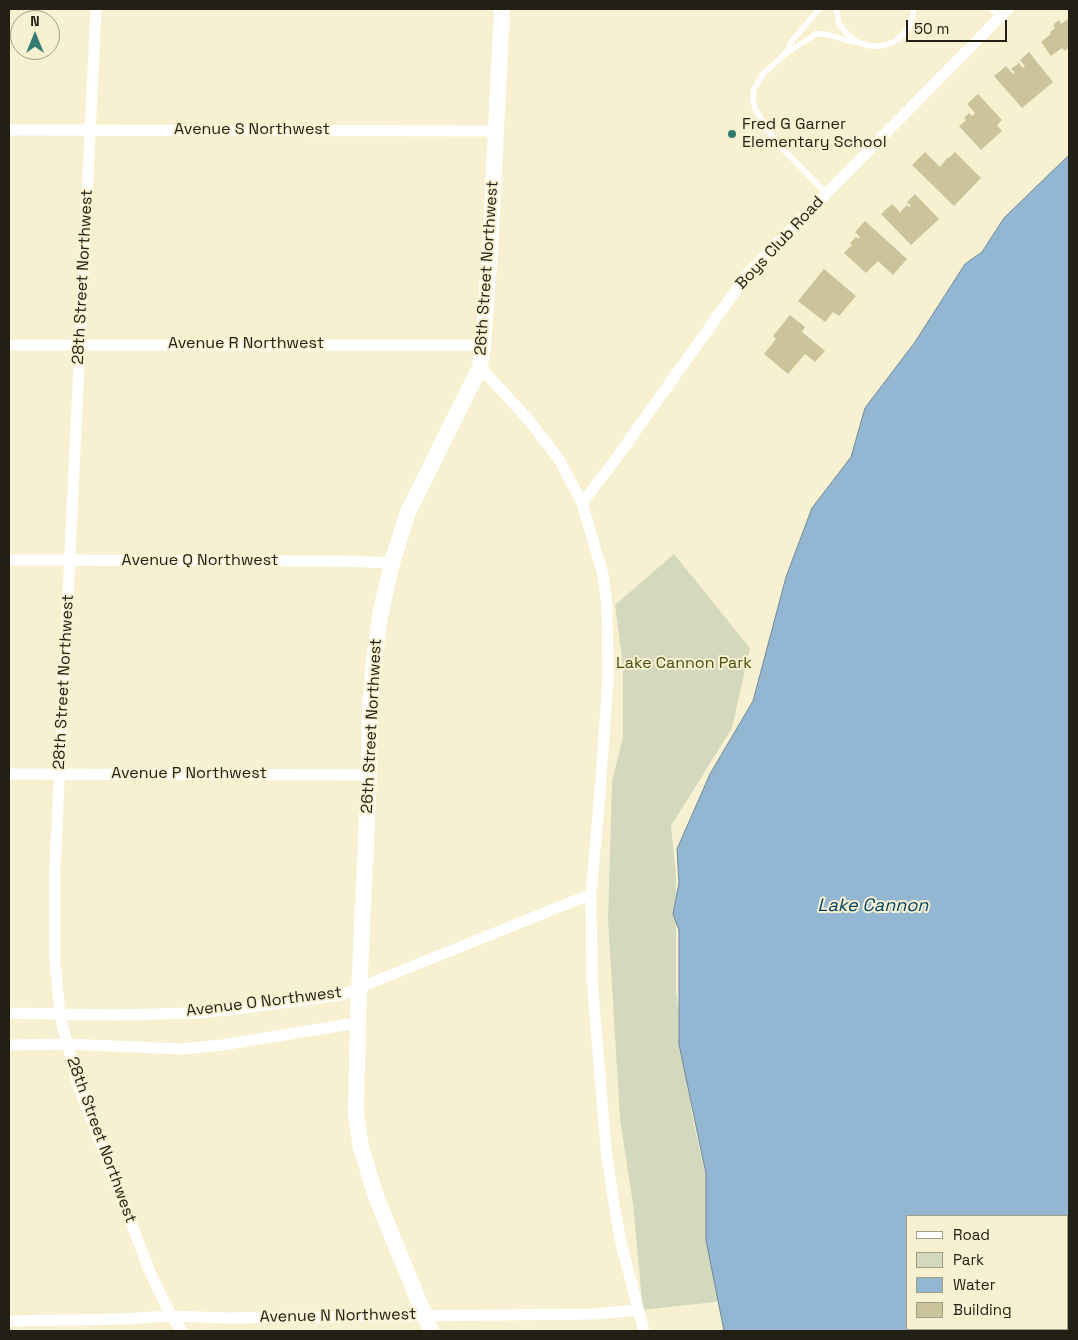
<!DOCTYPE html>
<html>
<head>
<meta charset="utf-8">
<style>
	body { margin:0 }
	#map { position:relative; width:1078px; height:1340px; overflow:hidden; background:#f7f1d1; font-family:"Space Grotesk",sans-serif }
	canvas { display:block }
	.frame { position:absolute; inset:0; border:10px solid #222014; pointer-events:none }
	.legend { position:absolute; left:906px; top:1215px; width:162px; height:115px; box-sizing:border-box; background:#f7f1d1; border:1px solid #a29d85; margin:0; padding:6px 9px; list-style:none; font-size:15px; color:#222014 }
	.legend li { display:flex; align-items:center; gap:10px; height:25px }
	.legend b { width:25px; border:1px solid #a29d85 }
	.north { position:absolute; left:10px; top:10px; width:50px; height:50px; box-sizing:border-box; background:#f7f1d1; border:1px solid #a29d85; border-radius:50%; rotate:0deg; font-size:14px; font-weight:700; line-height:20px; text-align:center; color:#222014 }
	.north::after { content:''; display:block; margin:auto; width:18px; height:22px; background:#357a6e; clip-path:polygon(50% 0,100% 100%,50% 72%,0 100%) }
	.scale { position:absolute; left:906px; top:20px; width:101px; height:22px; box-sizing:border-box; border:2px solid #222014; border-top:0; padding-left:6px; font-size:15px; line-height:18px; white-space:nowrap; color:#222014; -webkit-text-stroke:4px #f7f1d1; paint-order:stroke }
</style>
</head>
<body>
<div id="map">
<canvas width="1078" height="1340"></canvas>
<div class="frame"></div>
<ul class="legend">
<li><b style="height:6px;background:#fff"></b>Road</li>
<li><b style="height:14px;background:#d4d9be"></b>Park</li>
<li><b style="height:14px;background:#93b6d2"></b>Water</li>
<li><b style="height:14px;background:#cbc39a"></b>Building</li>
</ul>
<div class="north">N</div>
<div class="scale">50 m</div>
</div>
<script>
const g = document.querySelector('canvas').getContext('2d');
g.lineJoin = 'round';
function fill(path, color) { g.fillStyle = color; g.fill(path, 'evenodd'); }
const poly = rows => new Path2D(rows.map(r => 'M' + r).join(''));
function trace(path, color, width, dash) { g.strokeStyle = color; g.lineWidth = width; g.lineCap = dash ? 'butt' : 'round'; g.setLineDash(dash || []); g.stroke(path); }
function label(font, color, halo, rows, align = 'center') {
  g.font = font + ' "Space Grotesk",sans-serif'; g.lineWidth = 4; g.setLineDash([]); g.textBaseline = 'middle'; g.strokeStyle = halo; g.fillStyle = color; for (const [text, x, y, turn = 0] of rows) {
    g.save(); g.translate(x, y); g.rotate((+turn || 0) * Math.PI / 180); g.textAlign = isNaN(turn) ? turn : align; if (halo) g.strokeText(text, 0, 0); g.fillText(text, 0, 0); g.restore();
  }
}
const green = poly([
	[674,554,750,648,732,728,671,826,676,874,676,992,692,1115,733,1300,643,1310,633,1204,620,1118,608,920,612,782,623,737,623,666,615,605]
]);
const water = poly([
	[1069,155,1069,1331,724,1331,706,1240,706,1174,679,1044,679,930,673,914,679,883,677,849,710,774,753,701,786,577,812,508,851,457,865,408,915,342,965,264,982,252,1004,218,1069,155],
	[907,1216,1067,1216,1067,1329,907,1329,907,1216]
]);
const building = poly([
	[1068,19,1069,21,1069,47,1065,51,1062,48,1051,56,1041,42,1051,34,1050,32,1055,28,1053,25,1059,20,1061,24],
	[1029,52,1053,82,1022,108,994,76,1006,66,1013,74,1015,72,1011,69,1019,63,1023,68,1025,66,1020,60],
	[978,94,1002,120,997,125,1002,131,981,150,959,126,966,120,964,118,969,113,972,116,975,113,967,104],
	[925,152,940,167,948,157,949,158,955,152,981,178,954,206,912,165],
	[915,194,939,219,911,245,881,214,892,204,901,213,901,211,907,205,909,207,911,206,907,202],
	[865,221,907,259,893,275,878,261,866,273,844,253,852,245,850,243,856,237,858,239,860,237,855,232],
	[824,269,856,296,839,316,833,312,825,322,798,301],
	[790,315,805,327,802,332,825,351,815,362,805,354,788,374,764,354,776,339,773,336]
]);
const lane = poly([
	[819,9,792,41,785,54,763,74,754,89,753,99,755,109,775,141,826,193],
	[836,9,839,24,847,34,857,42,870,46,882,46,894,42,904,34,911,23,914,9],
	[992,9,999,17],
	[785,54,816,34,826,34,845,40,856,42]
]);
const street = poly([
	[96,9,55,867,55,961,60,1015,77,1082,150,1272,171,1316,182,1331],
	[9,130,495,131],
	[9,345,483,345],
	[480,367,526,417,559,459,582,503,603,575,607,606,608,679,599,805,591,894,592,979,606,1149,615,1210,621,1243,644,1331],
	[582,503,615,460,749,272,1008,9],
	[9,560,344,561,392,563],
	[9,774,369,775],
	[9,1013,113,1015,197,1013,228,1010,341,995,591,894],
	[9,1045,66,1044,182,1049,222,1045,357,1023],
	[9,1321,123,1319,171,1316,228,1318,594,1314,638,1310]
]);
const secondary = poly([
	[431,1331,377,1199,361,1148,356,1114,358,1015,369,775,370,710,374,661,380,616,392,563,408,512,480,367,483,345,490,250,502,9]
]);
const markers = [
	[732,134,5,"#357a6e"]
];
const poiNames = [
	["Fred G Garner",742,125],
	["Elementary School",742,143]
];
const streetNames = [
	["Avenue S Northwest",252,130],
	["Boys Club Road",780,243,-47],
	["26th Street Northwest",487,268,-86],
	["28th Street Northwest",83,277,-87],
	["Avenue R Northwest",246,344],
	["Avenue Q Northwest",200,561],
	["28th Street Northwest",64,682,-87],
	["26th Street Northwest",372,726,-87],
	["Avenue P Northwest",189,774],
	["Avenue O Northwest",264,1002,-7],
	["28th Street Northwest",101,1140,70],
	["Avenue N Northwest",338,1316,-1]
];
const parkNames = [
	["Lake Cannon Park",684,664]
];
const waterNames = [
	["Lake Cannon",873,906]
];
fill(green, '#d4d9be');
fill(water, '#93b6d2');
trace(water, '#718999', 1);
fill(building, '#cbc39a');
trace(lane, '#fff', 5.5);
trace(street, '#fff', 11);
trace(secondary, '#fff', 16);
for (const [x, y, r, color] of markers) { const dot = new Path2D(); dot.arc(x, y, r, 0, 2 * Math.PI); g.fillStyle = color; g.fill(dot); trace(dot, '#f7f1d1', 2); }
label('16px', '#222014', '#f7f1d1', poiNames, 'left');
label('16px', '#222014', '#f7f1d1', streetNames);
label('16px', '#484f0d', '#f7f1d1', parkNames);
label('italic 18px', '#034368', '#f7f1d1', waterNames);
</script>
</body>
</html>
